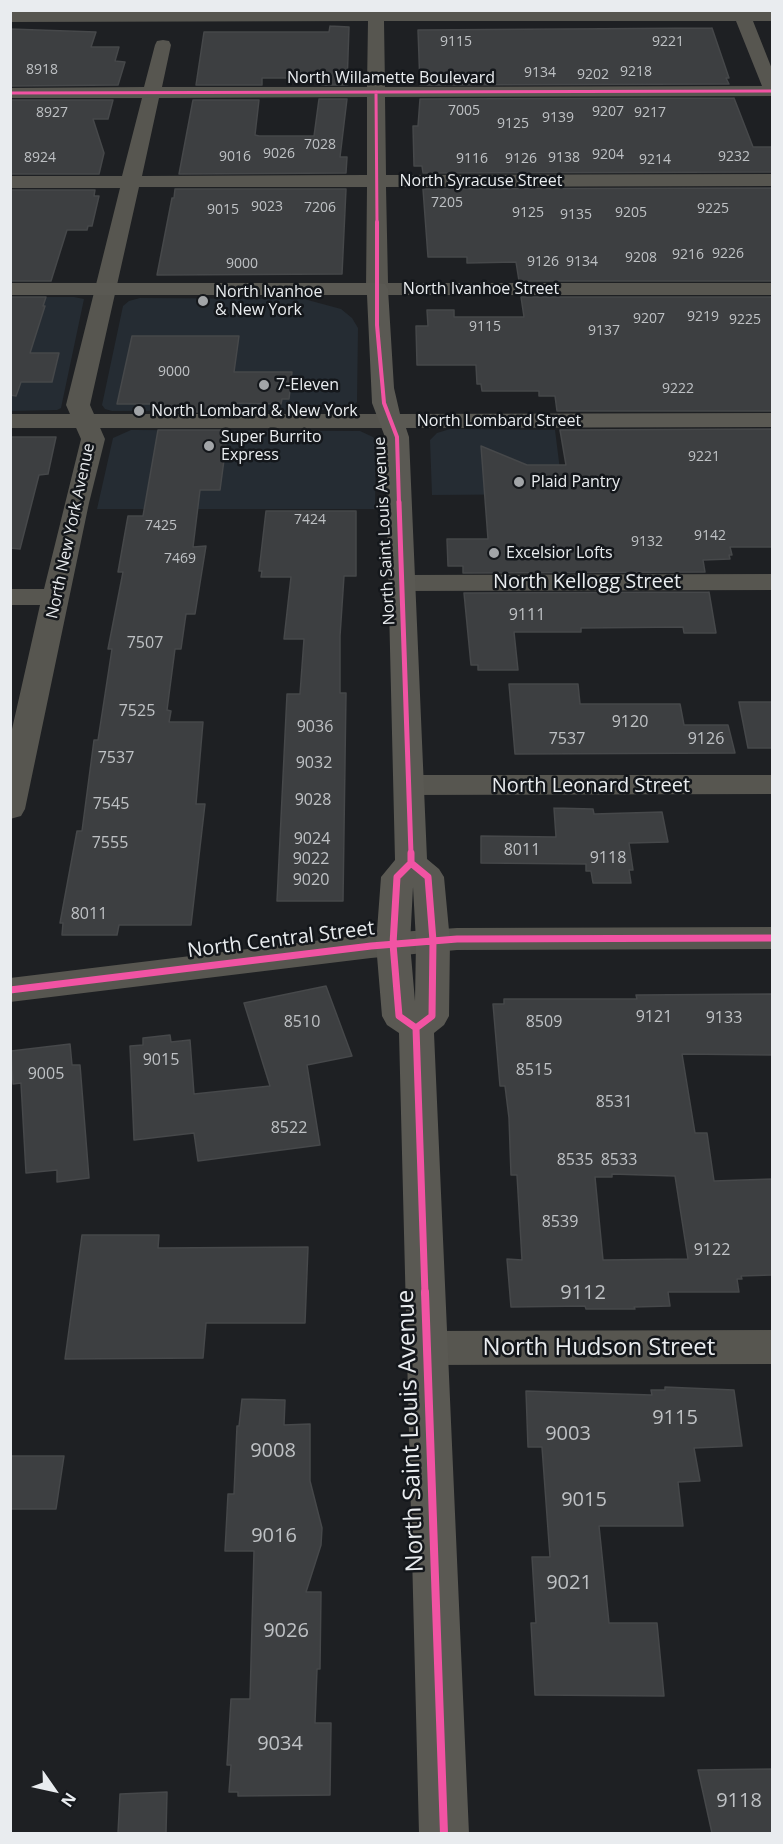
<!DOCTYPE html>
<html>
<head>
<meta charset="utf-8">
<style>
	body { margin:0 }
	#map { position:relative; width:783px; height:1844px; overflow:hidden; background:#1e2023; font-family:"Open Sans",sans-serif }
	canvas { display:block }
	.frame { position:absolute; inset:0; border:12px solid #e9ecef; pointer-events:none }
	.north { position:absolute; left:24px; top:1760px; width:60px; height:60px; -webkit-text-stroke:4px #14171b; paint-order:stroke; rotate:124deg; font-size:16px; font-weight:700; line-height:24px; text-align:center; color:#e9ecef }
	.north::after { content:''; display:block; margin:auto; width:21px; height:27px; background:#e9ecef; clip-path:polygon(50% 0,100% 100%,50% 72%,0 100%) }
</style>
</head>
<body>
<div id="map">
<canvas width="783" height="1844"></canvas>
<div class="frame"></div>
<div class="north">N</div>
</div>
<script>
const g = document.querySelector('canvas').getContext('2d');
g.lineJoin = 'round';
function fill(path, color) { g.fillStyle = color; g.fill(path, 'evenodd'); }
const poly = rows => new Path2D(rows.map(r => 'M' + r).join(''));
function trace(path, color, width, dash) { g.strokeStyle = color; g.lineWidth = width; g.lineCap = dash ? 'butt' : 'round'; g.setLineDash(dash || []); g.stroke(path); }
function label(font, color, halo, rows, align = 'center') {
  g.font = font + ' "Open Sans",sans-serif'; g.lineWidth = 5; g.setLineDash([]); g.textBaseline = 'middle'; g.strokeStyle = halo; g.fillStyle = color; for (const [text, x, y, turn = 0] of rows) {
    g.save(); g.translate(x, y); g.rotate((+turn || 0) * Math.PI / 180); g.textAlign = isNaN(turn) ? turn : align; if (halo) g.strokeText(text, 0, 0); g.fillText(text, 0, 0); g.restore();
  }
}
const built = poly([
	[10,297,74,297,84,299,61,408,57,410,11,411],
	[140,298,304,299,341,309,352,318,358,328,357,402,349,409,338,410,112,411,105,409,102,405,123,306,129,301],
	[450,429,555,430,563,494,432,495,430,440,437,433],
	[131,430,360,431,373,437,376,441,375,509,97,509,113,438]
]);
const building = poly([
	[330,26,349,27,347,85,322,85,323,78,262,78,262,85,196,85,204,32,329,32,330,26],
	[712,28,729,78,726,78,729,84,420,85,418,30,712,28],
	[10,29,96,32,91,47,119,47,115,61,125,62,118,85,10,86,10,29],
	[734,98,753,147,772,147,772,172,423,173,422,166,414,166,413,126,418,126,420,99,734,98],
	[319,99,347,99,340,157,347,157,346,173,179,174,193,100,259,100,255,135,259,136,314,136,319,99],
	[10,100,113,100,108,119,93,119,104,153,99,174,10,174,10,100],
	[772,188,772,281,519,281,516,262,467,263,467,257,428,257,423,189,772,188],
	[175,189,346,189,342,274,157,275,172,198,174,198,175,189],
	[10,190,95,190,94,196,99,196,92,226,88,226,87,230,67,230,51,281,10,281,10,190],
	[10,297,46,297,43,306,45,306,30,353,59,353,52,382,21,382,16,396,10,395,10,297],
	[521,297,772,297,772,411,557,411,555,396,539,396,539,391,482,391,481,384,477,384,476,365,417,365,416,326,428,326,427,310,454,310,454,317,524,317,521,297],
	[132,336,239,336,234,372,292,372,289,399,282,399,281,404,231,403,230,412,162,412,163,404,117,404,132,336],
	[772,429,772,547,730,547,732,555,729,555,730,559,703,560,705,572,463,573,463,566,448,566,447,539,488,539,481,446,527,465,566,465,560,430,772,429],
	[158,430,228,430,220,490,200,490,193,547,206,546,195,614,186,614,181,649,175,649,167,710,171,711,169,722,203,722,196,804,205,804,191,925,119,925,117,935,62,935,63,923,60,923,77,831,82,831,94,740,98,740,112,649,108,649,123,572,118,572,128,516,143,516,158,430],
	[10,437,56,437,48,474,39,475,20,549,10,548,10,437],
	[266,511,356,511,356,576,344,576,340,636,340,693,346,693,343,901,277,901,287,694,300,694,304,639,284,639,291,577,261,577,262,571,259,571,266,511],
	[709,592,716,633,684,633,683,627,581,628,581,632,514,632,518,670,478,670,478,665,471,665,464,593,709,592],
	[509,684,578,684,580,704,680,704,684,725,728,725,735,753,515,754,509,684],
	[739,702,772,702,772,748,748,748,739,702],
	[554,808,593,809,594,814,662,812,668,842,629,843,633,870,629,870,631,883,593,883,591,871,586,871,586,864,481,863,481,836,556,837,554,808],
	[326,986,352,1056,307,1065,320,1145,198,1161,194,1133,134,1140,130,1046,143,1045,143,1038,170,1035,171,1042,190,1040,194,1094,270,1086,244,1003,326,986],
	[772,994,772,1055,682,1054,695,1133,707,1133,714,1181,772,1179,772,1275,741,1276,742,1279,737,1279,739,1292,668,1292,670,1306,634,1307,635,1309,586,1309,585,1306,511,1307,507,1259,522,1260,517,1175,511,1175,509,1118,505,1086,500,1086,493,1004,504,1004,504,999,637,999,636,995,772,994],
	[612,1174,675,1176,688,1259,603,1260,595,1177,612,1177,612,1174],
	[70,1044,72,1065,80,1065,89,1178,57,1182,57,1170,26,1173,21,1083,13,1084,11,1051,70,1044],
	[82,1235,159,1235,158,1248,308,1247,305,1323,206,1323,203,1358,65,1359,82,1235],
	[665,1387,734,1390,742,1446,694,1448,700,1481,678,1482,683,1526,599,1526,609,1623,657,1623,664,1696,535,1695,531,1623,536,1623,532,1557,550,1557,542,1447,528,1447,526,1391,652,1395,651,1390,665,1390,665,1387],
	[242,1399,285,1400,284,1425,310,1424,310,1481,322,1528,321,1545,306,1592,321,1592,320,1669,317,1669,315,1723,331,1723,330,1795,238,1796,238,1792,229,1792,231,1765,227,1765,231,1699,250,1699,254,1551,225,1551,228,1494,234,1494,237,1426,239,1426,242,1399],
	[10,1456,64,1456,56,1509,10,1509,10,1456],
	[772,1769,772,1833,712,1833,698,1770,772,1769],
	[167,1792,166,1833,118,1833,120,1794,167,1792]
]);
const minor = poly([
	[368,10,772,11,772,21,753,21,772,69,772,96,385,97,386,175,772,174,772,186,386,187,388,283,772,283,772,295,377,295,369,294,366,289,367,187,139,187,90,405,105,439,89,503,25,809,21,816,10,819,10,738,40,605,10,605,10,589,44,589,81,439,66,405,120,188,10,188,10,176,122,176,142,98,10,98,10,88,144,87,155,45,157,41,163,40,169,41,171,45,162,87,367,87,368,21,10,22,10,12,368,10],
	[384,21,736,21,762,86,385,87,384,21],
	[367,97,367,175,142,176,159,98,367,97],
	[772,574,772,590,402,591,393,589,389,583,393,577,402,575,772,574],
	[409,775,772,775,772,794,409,795,398,792,394,785,398,778,409,775],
	[772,927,772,949,457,950,371,958,10,1002,10,978,371,934,457,928,772,927],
	[772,1330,772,1364,426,1365,412,1360,406,1348,412,1336,426,1331,772,1330]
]);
const tertiary = poly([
	[10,414,391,414,399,416,403,421,399,426,391,428,10,428,10,414]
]);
const secondary = poly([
	[10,283,377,283,385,284,388,289,394,388,400,414,772,413,772,427,406,428,409,437,427,859,439,869,444,877,450,941,449,1016,444,1025,434,1033,469,1834,419,1834,399,1033,387,1025,382,1016,376,944,381,877,395,860,385,437,372,403,367,295,10,295,10,283],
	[413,887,416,941,415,1001,410,944,413,887]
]);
const cyclewayFar4 = poly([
	[376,92,377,224],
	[10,93,772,91]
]);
const cyclewayFar3 = poly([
	[377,222,377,325,384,403,397,437,399,504]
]);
const cyclewayFar2 = poly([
	[399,502,411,854]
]);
const cyclewayFar1 = poly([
	[411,853,411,863,397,877,393,944,399,1016,416,1028],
	[411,863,428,877,433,941,432,1016,416,1028],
	[10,990,371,946,457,939,772,938],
	[416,1028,425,1294]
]);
const cycleway = poly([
	[425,1292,444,1834]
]);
const markers = [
	[203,301,6,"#a2a5a8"],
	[264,385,6,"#a2a5a8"],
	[139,411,6,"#a2a5a8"],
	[209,446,6,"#a2a5a8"],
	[519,482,6,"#a2a5a8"],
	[494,553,6,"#a2a5a8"]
];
const farNumbernames = [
	["9115",456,42],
	["9221",668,42],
	["8918",42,70],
	["9218",636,72],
	["9134",540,73],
	["9202",593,75],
	["7005",464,111],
	["9207",608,112],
	["8927",52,113],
	["9217",650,113],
	["9139",558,118],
	["9125",513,124],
	["7028",320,145],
	["9026",279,154],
	["9204",608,155],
	["9016",235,157],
	["9232",734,157],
	["8924",40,158],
	["9138",564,158],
	["9116",472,159],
	["9126",521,159],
	["9214",655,160],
	["7205",447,203],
	["9023",267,207],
	["7206",320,208],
	["9225",713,209],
	["9015",223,210],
	["9125",528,213],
	["9205",631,213],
	["9135",576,215],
	["9226",728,254],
	["9216",688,255],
	["9208",641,258],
	["9126",543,262],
	["9134",582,262],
	["9000",242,264],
	["9219",703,317],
	["9207",649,319],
	["9225",745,320],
	["9115",485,327],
	["9137",604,331],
	["9000",174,372],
	["9222",678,389],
	["9221",704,457],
	["7424",310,520],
	["7425",161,526],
	["9142",710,536],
	["9132",647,542],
	["7469",180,559]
];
const farStreetnames = [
	["North Willamette Boulevard",391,78],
	["North Syracuse Street",481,181],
	["North Ivanhoe Street",481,289],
	["North Lombard Street",499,421],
	["North New York Avenue",71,531,-78],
	["North Saint Louis Avenue",385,531,-93]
];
const farPoinames = [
	["North Ivanhoe",215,292],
	["& New York",215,310],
	["7-Eleven",276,385],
	["North Lombard & New York",151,411],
	["Super Burrito",221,437],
	["Express",221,455],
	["Plaid Pantry",531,482],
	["Excelsior Lofts",506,553]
];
const numberNames = [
	["9111",527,615],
	["7507",145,643],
	["7525",137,711],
	["9120",630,722],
	["9036",315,727],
	["7537",567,739],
	["9126",706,739],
	["7537",116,758],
	["9032",314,763],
	["9028",313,800],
	["7545",111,804],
	["9024",312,839],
	["7555",110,843],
	["8011",522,850],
	["9118",608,858],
	["9022",311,859],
	["9020",311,880],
	["8011",89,914],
	["9121",654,1017],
	["9133",724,1018],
	["8510",302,1022],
	["8509",544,1022],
	["9015",161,1060],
	["8515",534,1070],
	["9005",46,1074],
	["8531",614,1102],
	["8522",289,1128],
	["8535",575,1160],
	["8533",619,1160],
	["8539",560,1222],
	["9122",712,1250]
];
const streetNames = [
	["North Kellogg Street",587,582],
	["North Leonard Street",591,786],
	["North Central Street",281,940,-7]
];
const nearNumbernames = [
	["9112",583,1293],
	["9115",675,1418],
	["9003",568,1434],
	["9008",273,1451],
	["9015",584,1500],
	["9016",274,1536],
	["9021",569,1583],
	["9026",286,1631],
	["9034",280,1744],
	["9118",739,1801]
];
const nearStreetnames = [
	["North Hudson Street",599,1348],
	["North Saint Louis Avenue",411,1431,-92]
];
fill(built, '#252c33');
fill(building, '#3d3f41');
trace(building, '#46484a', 1.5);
fill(minor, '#575650');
fill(tertiary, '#575650');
fill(secondary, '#5a5953');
trace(cyclewayFar4, '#f153a3', 3);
trace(cyclewayFar3, '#f153a3', 4);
trace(cyclewayFar2, '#f153a3', 5);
trace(cyclewayFar1, '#f153a3', 7);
trace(cycleway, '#f153a3', 8);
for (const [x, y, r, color] of markers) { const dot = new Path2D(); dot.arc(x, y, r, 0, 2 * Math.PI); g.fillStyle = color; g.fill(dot); trace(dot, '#14171b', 2); }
label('14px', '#bec1c4', null, farNumbernames);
label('16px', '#e9ecef', '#14171b', farStreetnames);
label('16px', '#e9ecef', '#14171b', farPoinames, 'left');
label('16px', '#bec1c4', null, numberNames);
label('20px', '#e9ecef', '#14171b', streetNames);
label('20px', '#bec1c4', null, nearNumbernames);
label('24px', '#e9ecef', '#14171b', nearStreetnames);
</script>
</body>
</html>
